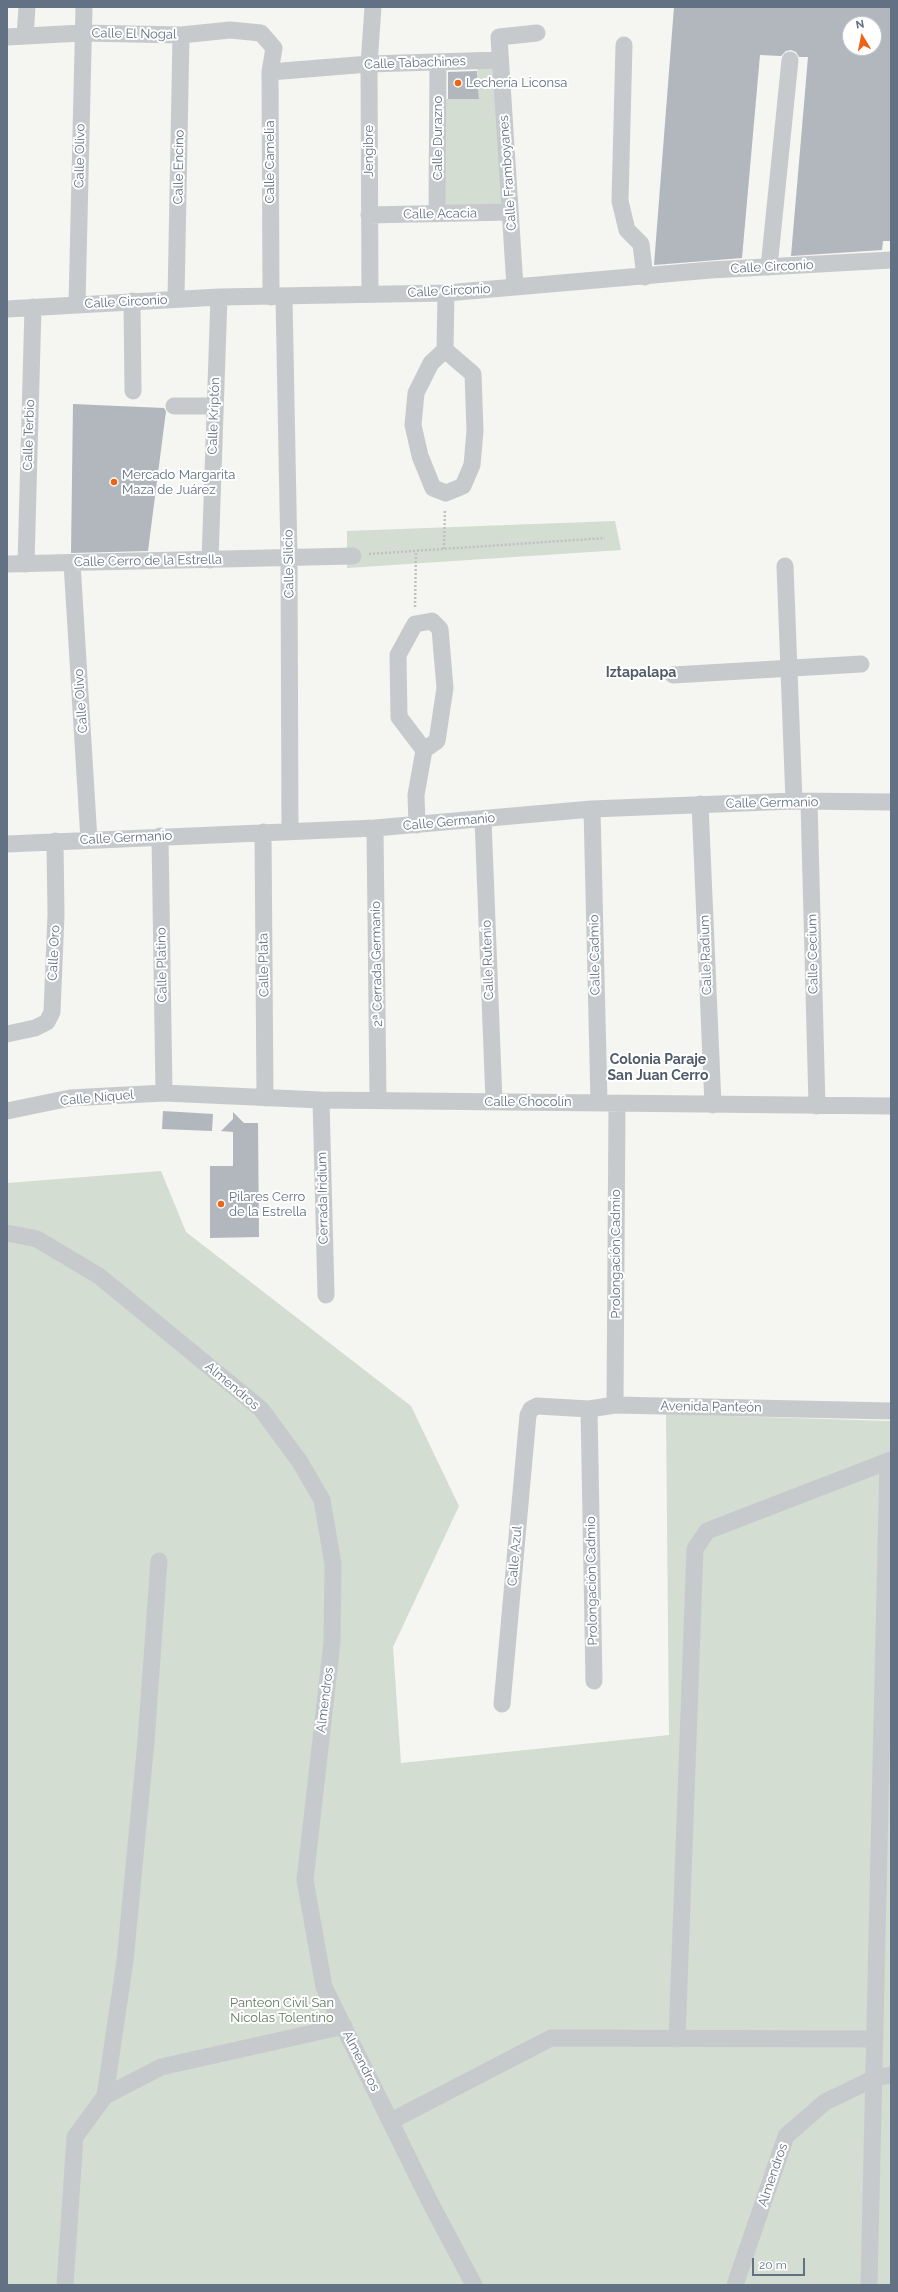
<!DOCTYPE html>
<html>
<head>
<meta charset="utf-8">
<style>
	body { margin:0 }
	#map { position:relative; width:898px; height:2292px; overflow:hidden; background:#f5f5f1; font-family:Raleway,sans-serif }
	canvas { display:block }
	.frame { position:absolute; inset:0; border:8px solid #627184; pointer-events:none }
	.north { position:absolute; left:842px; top:16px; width:40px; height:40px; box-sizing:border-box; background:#fff; border:1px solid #c0c6ce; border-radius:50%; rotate:350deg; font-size:11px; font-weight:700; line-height:16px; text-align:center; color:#627184 }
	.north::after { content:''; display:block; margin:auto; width:14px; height:18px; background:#ef6317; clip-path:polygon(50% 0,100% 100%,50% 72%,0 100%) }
	.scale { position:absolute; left:752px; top:2258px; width:53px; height:18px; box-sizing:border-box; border:2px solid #627184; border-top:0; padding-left:5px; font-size:12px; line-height:14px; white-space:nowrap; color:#627184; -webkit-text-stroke:3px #fff; paint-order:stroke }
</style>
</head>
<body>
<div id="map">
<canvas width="898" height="2292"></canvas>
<div class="frame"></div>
<div class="north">N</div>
<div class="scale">20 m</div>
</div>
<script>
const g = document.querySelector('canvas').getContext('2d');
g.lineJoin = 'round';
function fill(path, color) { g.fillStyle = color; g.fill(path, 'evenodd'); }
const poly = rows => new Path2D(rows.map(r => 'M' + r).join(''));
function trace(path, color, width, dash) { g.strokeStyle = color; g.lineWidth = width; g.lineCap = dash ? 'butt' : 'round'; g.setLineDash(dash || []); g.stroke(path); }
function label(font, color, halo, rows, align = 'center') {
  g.font = font + ' Raleway,sans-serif'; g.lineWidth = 4; g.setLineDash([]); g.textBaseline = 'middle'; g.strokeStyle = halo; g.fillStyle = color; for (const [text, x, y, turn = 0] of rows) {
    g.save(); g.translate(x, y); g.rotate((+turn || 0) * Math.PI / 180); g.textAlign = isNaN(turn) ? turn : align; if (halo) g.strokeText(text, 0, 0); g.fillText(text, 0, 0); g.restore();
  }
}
const green = poly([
	[477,60,500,60,510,212,437,214,438,99,479,99],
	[615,521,621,550,347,568,347,531],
	[161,1171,186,1232,411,1406,459,1506,393,1647,401,1763,669,1735,666,1414,891,1421,891,2285,7,2285,7,1183]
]);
const building = poly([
	[674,7,891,7,891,241,883,241,882,250,791,256,808,57,799,57,796,52,791,50,786,51,781,56,760,55,742,258,654,265],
	[850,24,874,24,874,48,850,48],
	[477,71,479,99,448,99,448,72],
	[73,404,164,408,166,411,148,551,71,553],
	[163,1111,213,1114,212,1131,162,1129],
	[233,1112,244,1123,258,1123,259,1237,210,1238,210,1166,233,1166,233,1132,221,1131,233,1119]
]);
const path = poly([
	[444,549,445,509],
	[369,554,605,538],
	[415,607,416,551]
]);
const minor = poly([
	[25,36,27,7],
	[7,37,82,33,181,35,230,30,261,33,274,48,270,72,271,297],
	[624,45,620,201,627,230,641,244,645,277],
	[270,72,369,64,500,60],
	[437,214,438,62],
	[369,215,510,212],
	[769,267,790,60],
	[515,287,499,37,537,33],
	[370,294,369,64,373,7],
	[284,297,289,558,290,831],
	[176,299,181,35],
	[132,301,133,391],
	[77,304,84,7],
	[7,309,219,297,446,293,711,270,891,260],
	[445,350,473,374,475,431,472,465,463,486,446,493,433,488,420,456,413,425,416,393,431,363,445,350,446,293],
	[174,406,214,406],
	[210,560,219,297],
	[72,563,89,840],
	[7,564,353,556],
	[26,564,33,307],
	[785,566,794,801],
	[673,675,861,664],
	[809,802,817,1106],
	[700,804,713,1105],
	[592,809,599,1102],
	[483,819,494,1101],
	[417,825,416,795,424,750,399,717,398,655,415,624,432,621,440,629,445,688,437,741,424,750],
	[375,828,378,1100],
	[263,832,265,1098],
	[160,836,164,1093],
	[7,844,375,828,592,809,794,801,891,802],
	[7,1034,35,1028,47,1022,52,1012,56,915,55,841],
	[321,1100,326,1295],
	[7,1111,70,1098,164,1093,321,1100,891,1106],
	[7,1233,37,1239,99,1276,261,1409,300,1462,322,1500,333,1564,332,1642,305,1880,324,1987,431,2204,474,2285],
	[615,1405,617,1103],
	[589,1409,594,1681],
	[502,1704,528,1415,531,1409,537,1406,589,1409,615,1405,891,1411],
	[677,2039,695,1549,707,1531,891,1460],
	[105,2096,125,1961,146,1741,159,1561],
	[391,2121,551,2038,875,2039],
	[65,2285,75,2137,105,2096,161,2067,344,2026],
	[735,2285,786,2136,825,2102,875,2078,891,2075],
	[869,2285,888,1461]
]);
const markers = [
	[458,83,4,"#ef6317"],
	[114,482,4,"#ef6317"],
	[221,1204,4,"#ef6317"]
];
const streetNames = [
	["Calle El Nogal",134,34,1],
	["Calle Tabachines",415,63,-2],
	["Calle Durazno",438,138,-90],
	["Jengibre",369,151,-90],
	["Calle Olivo",80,156,-89],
	["Calle Camelia",270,162,-90],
	["Calle Encino",179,167,-89],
	["Calle Framboyanes",508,173,-94],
	["Calle Acacia",440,214,-1],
	["Calle Circonio",772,267,-3],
	["Calle Circonio",449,291,-3],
	["Calle Circonio",126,302,-3],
	["Calle Kriptón",214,416,-88],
	["Calle Terbio",29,435,-88],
	["Calle Cerro de la Estrella",148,561,-1],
	["Calle Silicio",289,564,-91],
	["Calle Olivo",81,701,-94],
	["Calle Germanio",772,803,-1],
	["Calle Germanio",449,822,-5],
	["Calle Germanio",126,838,-3],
	["Calle Oro",54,953,-87],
	["Calle Cecium",813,954,-91],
	["Calle Cadmio",595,955,-91],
	["Calle Radium",706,955,-92],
	["Calle Rutenio",488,960,-92],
	["2ª Cerrada Germanio",377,964,-91],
	["Calle Platino",162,965,-91],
	["Calle Plata",264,965,-91],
	["Calle Níquel",97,1098,-5],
	["Calle Chocolín",528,1102],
	["Cerrada Iridium",323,1198,-91],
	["Prolongación Cadmio",616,1254,-90],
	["Almendros",232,1386,40],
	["Avenida Panteón",711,1407,1],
	["Calle Azul",515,1556,-85],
	["Prolongación Cadmio",592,1581,-91],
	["Almendros",325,1700,-83],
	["Almendros",361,2061,63],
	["Almendros",773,2175,-71]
];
const poiNames = [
	["Lechería Liconsa",466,83],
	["Mercado Margarita",122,475],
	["Maza de Juárez",122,490],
	["Pilares Cerro",229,1197],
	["de la Estrella",229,1212]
];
const parkNames = [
	["Panteon Civil San",282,2003],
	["Nicolas Tolentino",282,2018]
];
const neighbourhoodNames = [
	["Iztapalapa",641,673],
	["Colonia Paraje",658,1060],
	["San Juan Cerro",658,1076]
];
fill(green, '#d4ddd1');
fill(building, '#b1b7bd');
trace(path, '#c0c1c3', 2.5, [2, 2]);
trace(minor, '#c7cacd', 17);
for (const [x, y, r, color] of markers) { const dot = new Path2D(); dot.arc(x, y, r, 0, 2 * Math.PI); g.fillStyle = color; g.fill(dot); trace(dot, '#fff', 1.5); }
label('13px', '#627184', '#fff', streetNames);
label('13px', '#627184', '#fff', poiNames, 'left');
label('13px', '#637b61', '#fff', parkNames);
label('bold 14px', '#505b68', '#fff', neighbourhoodNames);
</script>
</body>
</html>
